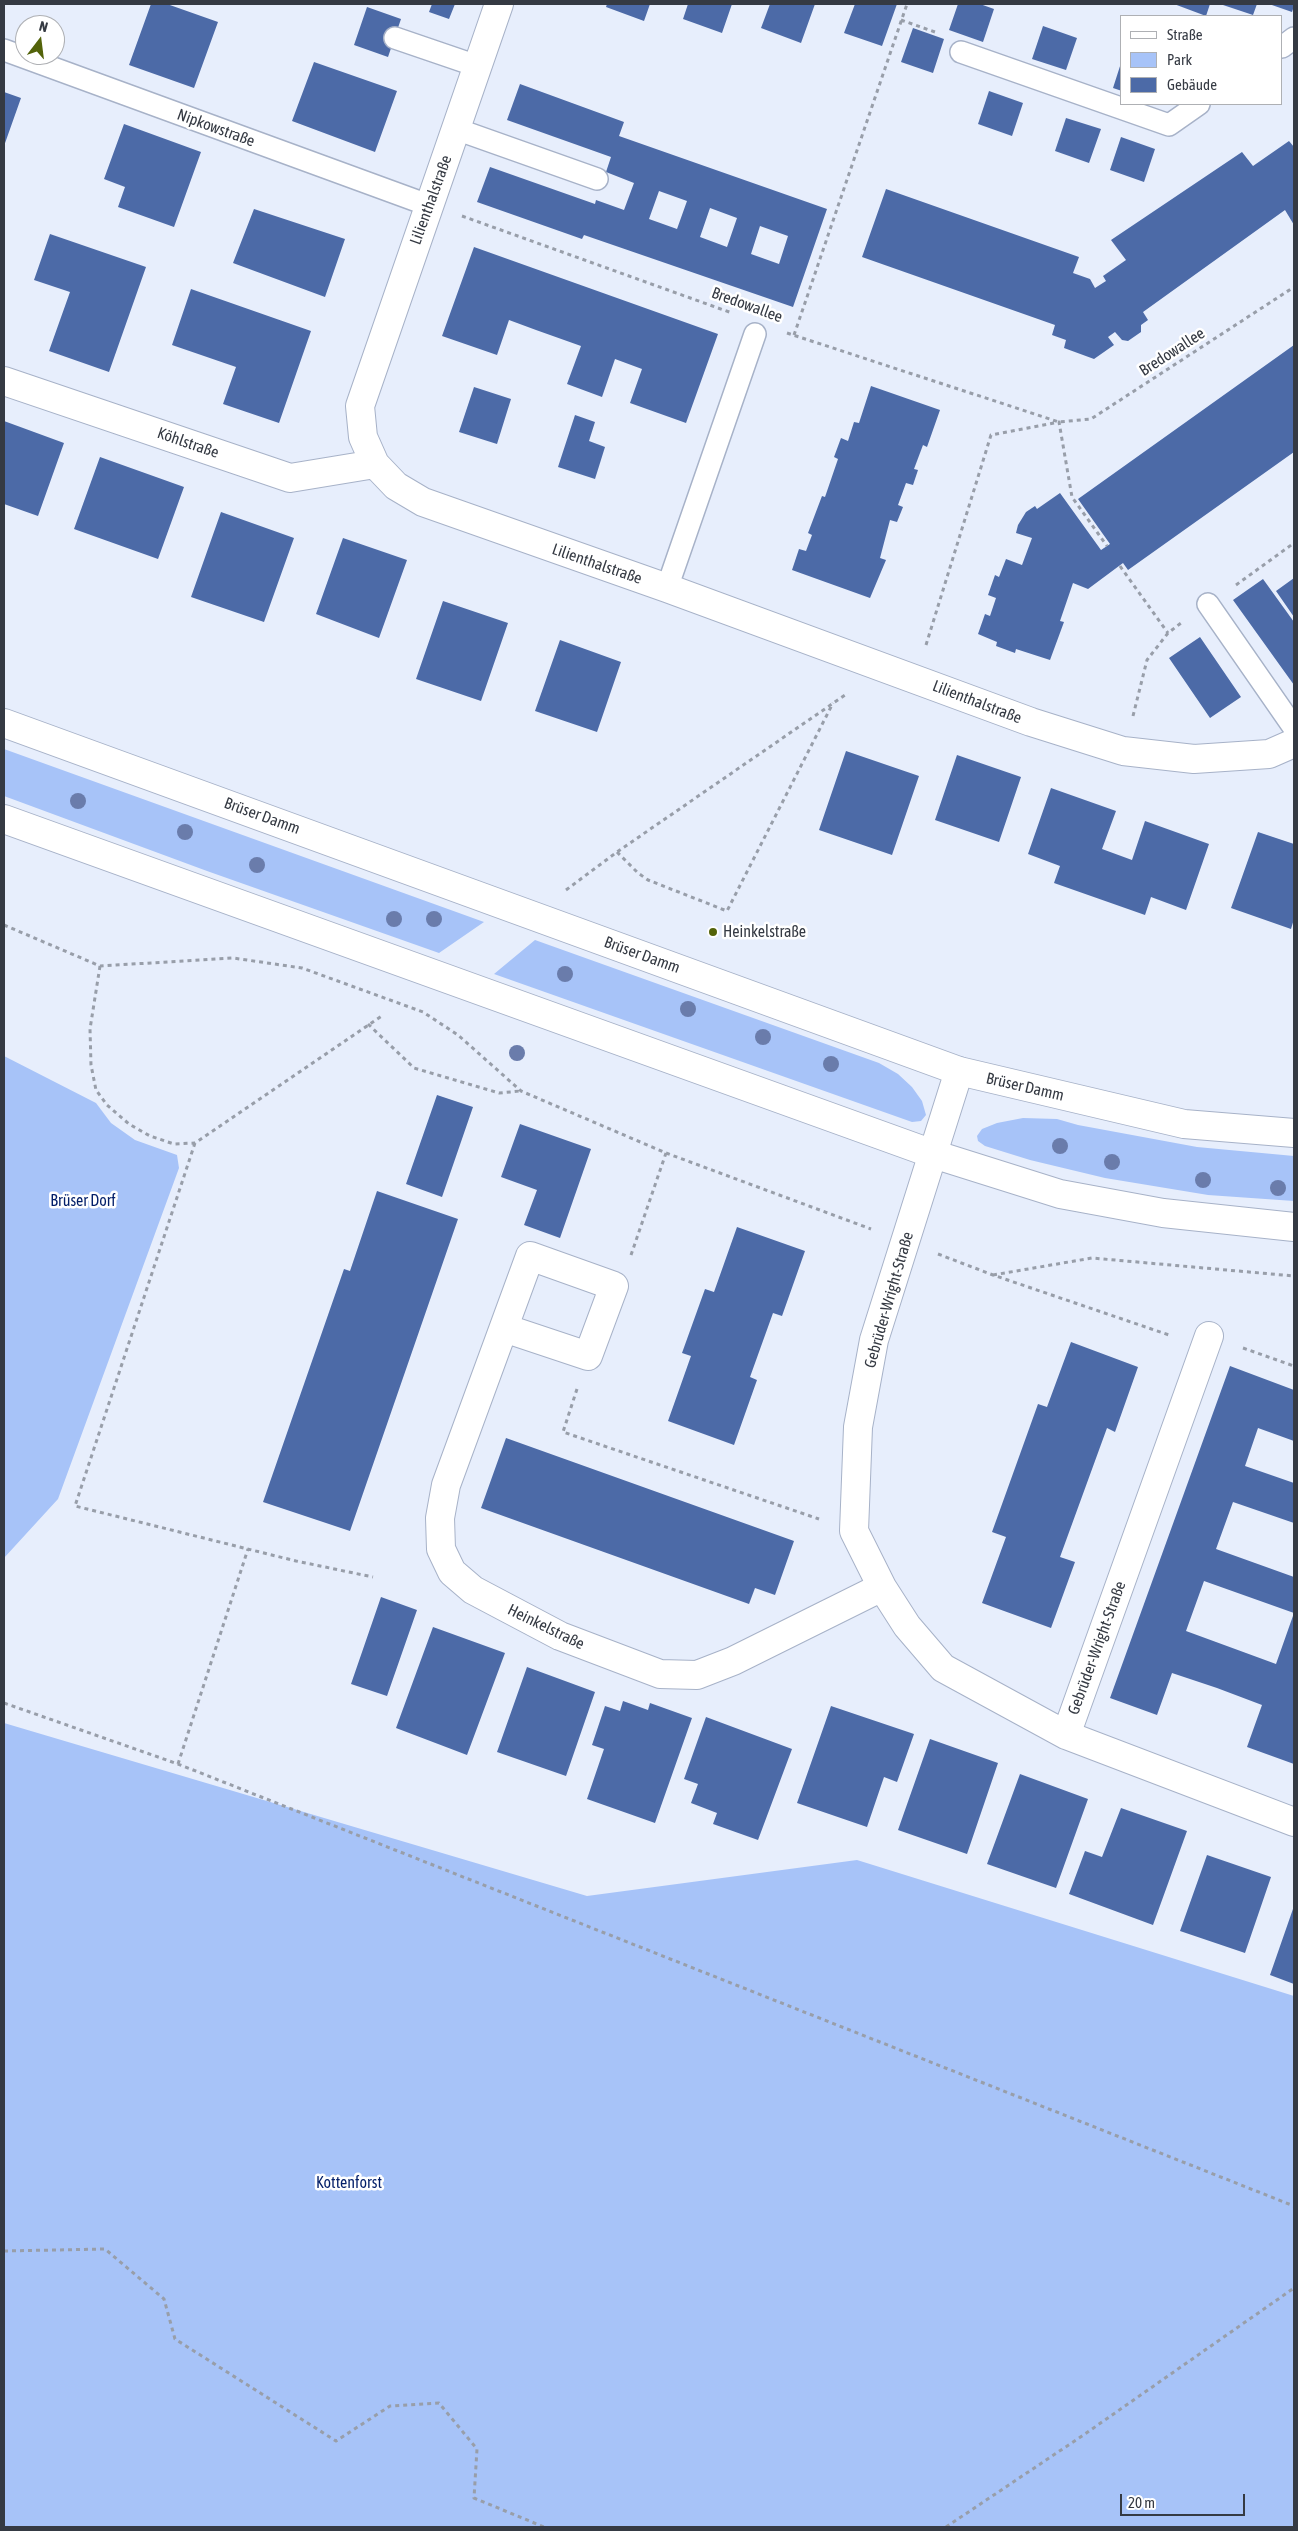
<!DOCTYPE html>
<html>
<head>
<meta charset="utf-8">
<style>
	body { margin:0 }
	#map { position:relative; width:1298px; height:2531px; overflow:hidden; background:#e7eefc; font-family:"Asap Condensed",sans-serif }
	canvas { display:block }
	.frame { position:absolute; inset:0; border:5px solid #353a43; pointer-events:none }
	.legend { position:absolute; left:1120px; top:15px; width:162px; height:90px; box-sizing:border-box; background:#fff; border:1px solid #aeb0b4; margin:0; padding:6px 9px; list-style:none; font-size:15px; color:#353a43 }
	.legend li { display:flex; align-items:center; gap:10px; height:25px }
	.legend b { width:25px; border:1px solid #aeb0b4 }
	.north { position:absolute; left:15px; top:15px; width:50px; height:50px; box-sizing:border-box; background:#fff; border:1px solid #aeb0b4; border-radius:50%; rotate:15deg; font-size:14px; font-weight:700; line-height:20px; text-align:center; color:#353a43 }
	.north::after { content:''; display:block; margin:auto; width:18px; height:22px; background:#53630a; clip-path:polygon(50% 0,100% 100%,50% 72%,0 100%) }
	.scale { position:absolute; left:1120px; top:2494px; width:125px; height:22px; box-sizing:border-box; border:2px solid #353a43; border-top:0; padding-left:6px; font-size:15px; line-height:18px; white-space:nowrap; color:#353a43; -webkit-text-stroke:4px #fff; paint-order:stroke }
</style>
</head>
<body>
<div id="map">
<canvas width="1298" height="2531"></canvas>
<div class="frame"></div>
<ul class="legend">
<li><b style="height:6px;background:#fff"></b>Straße</li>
<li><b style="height:14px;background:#a7c3f8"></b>Park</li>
<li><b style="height:14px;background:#4c6aa7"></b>Gebäude</li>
</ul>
<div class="north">N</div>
<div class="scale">20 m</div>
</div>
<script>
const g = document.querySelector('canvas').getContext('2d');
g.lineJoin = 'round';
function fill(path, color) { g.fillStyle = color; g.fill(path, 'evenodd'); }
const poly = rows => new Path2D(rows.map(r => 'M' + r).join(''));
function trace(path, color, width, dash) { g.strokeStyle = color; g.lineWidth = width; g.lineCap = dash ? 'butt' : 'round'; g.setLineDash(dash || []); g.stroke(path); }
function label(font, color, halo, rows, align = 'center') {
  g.font = font + ' "Asap Condensed",sans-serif'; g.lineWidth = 5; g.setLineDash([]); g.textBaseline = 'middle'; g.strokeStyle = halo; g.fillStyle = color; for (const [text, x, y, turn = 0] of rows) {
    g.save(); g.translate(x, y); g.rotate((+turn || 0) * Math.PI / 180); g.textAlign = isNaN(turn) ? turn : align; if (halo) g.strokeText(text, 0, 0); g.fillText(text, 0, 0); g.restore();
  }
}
const green = poly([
	[4,749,484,922,439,953,207,871,4,796],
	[535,940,879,1063,898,1074,912,1087,922,1101,926,1115,921,1121,912,1122,494,974],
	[4,1056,96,1103,111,1123,135,1140,177,1155,179,1168,58,1499,4,1558],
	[1023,1118,1057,1119,1078,1125,1197,1147,1294,1156,1294,1201,1208,1195,1105,1178,1030,1160,985,1146,978,1141,977,1136,982,1129,997,1123],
	[4,1723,587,1896,857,1860,1294,1996,1294,2527,4,2527]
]);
const building = poly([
	[151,4,167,4,218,22,194,88,129,65],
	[432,4,455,4,449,19,429,12],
	[607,4,650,4,644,21,606,7],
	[688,4,732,4,722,33,683,19],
	[770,4,815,4,801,43,761,28],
	[855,4,897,4,882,46,844,33],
	[958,4,980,4,994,9,983,42,949,30],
	[1174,4,1210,4,1206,16],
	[1220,4,1257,4,1253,15],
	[1269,4,1294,4,1294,6,1292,12],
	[367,7,401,19,388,57,354,45],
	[1043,26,1077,38,1066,70,1032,59],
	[913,28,944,39,933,73,901,62],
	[314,62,397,91,375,152,292,121],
	[1121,63,1122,63,1122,91,1113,88],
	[520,84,624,122,619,136,827,209,793,307,584,235,582,239,477,202,490,167,595,204,596,200,624,210,634,183,606,172,611,157,507,120],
	[659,191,687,201,677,229,649,219],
	[710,208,737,218,727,247,700,237],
	[760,226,788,236,779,264,751,254],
	[989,91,1023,103,1012,136,978,124],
	[4,92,21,98,4,146],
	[1066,118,1101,129,1089,163,1055,151],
	[124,124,201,152,174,227,118,207,125,187,104,179],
	[1121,137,1155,149,1144,182,1110,170],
	[1289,141,1294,147,1294,225,1285,210,1143,312,1148,320,1141,325,1141,332,1128,341,1122,340,1115,332,1108,337,1114,345,1094,359,1064,348,1066,340,1052,335,1055,325,862,257,886,189,1079,257,1073,273,1090,279,1095,288,1106,281,1103,276,1126,260,1111,240,1242,152,1253,166],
	[254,209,345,239,325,297,233,263],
	[50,234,146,267,109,372,49,351,70,292,34,280],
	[474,247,718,334,686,423,630,403,642,369,615,359,602,397,567,384,581,346,536,330,509,320,497,355,442,336],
	[191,289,311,331,279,423,223,404,236,367,172,345],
	[1294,345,1294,452,1128,570,1123,563,1088,589,1073,583,1060,621,1064,622,1050,660,1016,649,1015,653,996,646,997,642,978,634,985,614,990,616,996,598,988,595,995,575,999,577,1006,559,1022,565,1032,538,1016,533,1018,525,1026,512,1035,506,1037,509,1060,493,1101,550,1110,544,1078,499],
	[871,386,940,410,927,447,923,445,914,469,918,470,913,485,906,483,898,505,903,507,897,522,890,520,880,558,886,560,870,598,792,570,799,549,806,551,812,535,808,533,822,496,825,497,838,459,834,457,841,438,848,441,854,422,859,423],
	[474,387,511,399,497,444,459,432],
	[575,415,595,422,589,441,605,447,595,479,558,467],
	[4,421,64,443,38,516,4,504],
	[100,457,184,487,158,559,74,529],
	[221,512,294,538,264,622,191,597],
	[343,538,407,560,379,638,316,614],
	[1294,578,1294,617,1276,591],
	[1263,579,1294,622,1294,685,1233,600],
	[443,601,508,623,481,701,416,679],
	[1200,637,1241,697,1210,718,1169,658],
	[560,640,621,662,597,732,535,711],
	[846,751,919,776,892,855,819,830],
	[957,755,1021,777,999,842,935,820],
	[1051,788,1116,811,1102,849,1132,860,1145,821,1209,844,1186,910,1151,897,1145,915,1054,883,1060,866,1028,854],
	[1258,832,1294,844,1294,919,1291,929,1231,908],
	[437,1095,473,1107,442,1197,406,1184],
	[520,1124,591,1149,560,1238,524,1225,537,1190,501,1177],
	[377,1191,458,1219,350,1531,263,1502,344,1269,350,1271],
	[737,1227,805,1251,782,1316,773,1313,750,1377,757,1380,734,1445,668,1421,691,1356,682,1353,705,1289,714,1292],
	[1071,1342,1138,1367,1115,1432,1107,1428,1060,1557,1075,1562,1051,1628,982,1603,1006,1537,992,1532,1038,1404,1047,1407],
	[1230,1366,1294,1390,1294,1441,1258,1428,1245,1466,1294,1483,1294,1523,1233,1502,1216,1549,1294,1577,1294,1613,1204,1581,1186,1631,1276,1664,1294,1613,1294,1764,1247,1747,1262,1705,1217,1688,1172,1673,1157,1715,1110,1698],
	[506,1438,794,1541,775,1595,755,1588,749,1604,481,1508],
	[381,1597,417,1610,387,1696,351,1684],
	[433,1627,505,1653,467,1755,396,1728],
	[527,1667,595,1692,566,1776,497,1752],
	[623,1701,648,1710,650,1703,692,1718,655,1823,587,1799,604,1749,592,1745,605,1706,620,1711],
	[831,1706,914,1734,897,1782,884,1777,867,1827,797,1803],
	[706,1717,792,1749,758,1840,713,1824,717,1813,691,1803,698,1784,684,1779],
	[930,1739,998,1763,967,1854,898,1830],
	[1020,1774,1088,1799,1056,1888,987,1864],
	[1121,1808,1187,1831,1153,1925,1069,1894,1085,1851,1102,1857],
	[1207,1855,1271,1877,1245,1953,1180,1931],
	[1294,1906,1294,1984,1270,1975]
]);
const path = poly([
	[901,20,935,32],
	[462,216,732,313],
	[787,333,1059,422,1091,419,1294,287],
	[794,335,907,4],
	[1120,566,1168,633],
	[1236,585,1294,543],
	[926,645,991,435,1059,422,1072,497,1107,546],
	[1133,716,1147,660,1168,633,1181,623],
	[617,852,638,873,648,880,727,911,833,703],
	[566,890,617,852,848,693],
	[4,925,100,966,233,958,302,968,423,1012,458,1035,521,1091,666,1153,871,1229],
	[100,966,90,1029,91,1065,96,1090,107,1105,129,1124,150,1136,174,1144,195,1143,383,1015],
	[368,1024,414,1068,499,1093,520,1091],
	[195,1143,75,1506,296,1561,373,1577],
	[938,1254,993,1275,1172,1336],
	[631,1255,666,1153],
	[993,1275,1092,1258,1294,1276],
	[1243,1348,1294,1366],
	[577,1389,563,1432,819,1519],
	[4,1703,178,1764,1294,2206],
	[178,1764,248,1549],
	[4,2251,105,2249,164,2299,175,2339,336,2441,390,2406,439,2403,477,2449,474,2498,544,2527],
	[946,2527,1082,2436,1294,2288]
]);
const service = poly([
	[395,38,477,66],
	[1282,47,1294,38],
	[4,50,428,205],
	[961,52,1169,125,1199,104],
	[456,129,597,179],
	[667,588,755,334],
	[1208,604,1294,728]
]);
const minor = poly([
	[499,4,360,406,363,437,375,464,396,486,423,502,667,588,1031,722,1123,751,1194,759,1269,754,1294,743],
	[4,381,290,478,375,464],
	[959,1071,874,1340,858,1427,854,1531,882,1587,907,1626,943,1668,1066,1735,1294,1822],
	[504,1328,588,1356,614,1286,530,1256,446,1485,440,1518,441,1549,452,1572,473,1590,560,1636,660,1674,697,1675,733,1661,882,1587],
	[1066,1735,1209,1336]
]);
const tertiary = poly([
	[4,723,959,1071,1184,1124,1294,1133],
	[4,819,933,1154,1060,1194,1163,1213,1294,1227]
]);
const trees = [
	[78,801],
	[185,832],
	[257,865],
	[394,919],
	[434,919],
	[565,974],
	[688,1009],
	[763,1037],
	[517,1053],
	[831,1064],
	[1060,1146],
	[1112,1162],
	[1203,1180],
	[1278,1188]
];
const markers = [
	[713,932,5,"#53630a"]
];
const streetNames = [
	["Nipkowstraße",216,128,20],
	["Lilienthalstraße",431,200,-70],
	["Bredowallee",747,305,20],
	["Bredowallee",1172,352,-33],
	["Köhlstraße",188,443,19],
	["Lilienthalstraße",597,564,19],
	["Lilienthalstraße",977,702,21],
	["Brüser Damm",262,816,20],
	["Brüser Damm",642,955,20],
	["Brüser Damm",1025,1087,13],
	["Gebrüder-Wright-Straße",889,1300,-74],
	["Heinkelstraße",546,1627,26],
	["Gebrüder-Wright-Straße",1097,1648,-70]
];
const poiNames = [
	["Heinkelstraße",723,932]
];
const parkNames = [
	["Brüser Dorf",83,1201],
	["Kottenforst",349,2183]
];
fill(green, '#a7c3f8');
fill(building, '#4c6aa7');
trace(service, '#a7b2c8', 24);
trace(minor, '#a7b2c8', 30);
trace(tertiary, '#a7b2c8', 30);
trace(path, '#989ea9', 3, [4, 4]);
trace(service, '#fff', 21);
trace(minor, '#fff', 28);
trace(tertiary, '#fff', 28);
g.fillStyle = '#6a7cab';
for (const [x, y] of trees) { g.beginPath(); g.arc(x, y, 8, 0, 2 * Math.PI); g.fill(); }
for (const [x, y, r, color] of markers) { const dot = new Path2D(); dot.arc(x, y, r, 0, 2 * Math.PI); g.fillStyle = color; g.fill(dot); trace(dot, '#fff', 2); }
label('16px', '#353a43', '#fff', streetNames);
label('16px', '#353a43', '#fff', poiNames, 'left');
label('16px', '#031f69', '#fff', parkNames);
</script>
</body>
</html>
